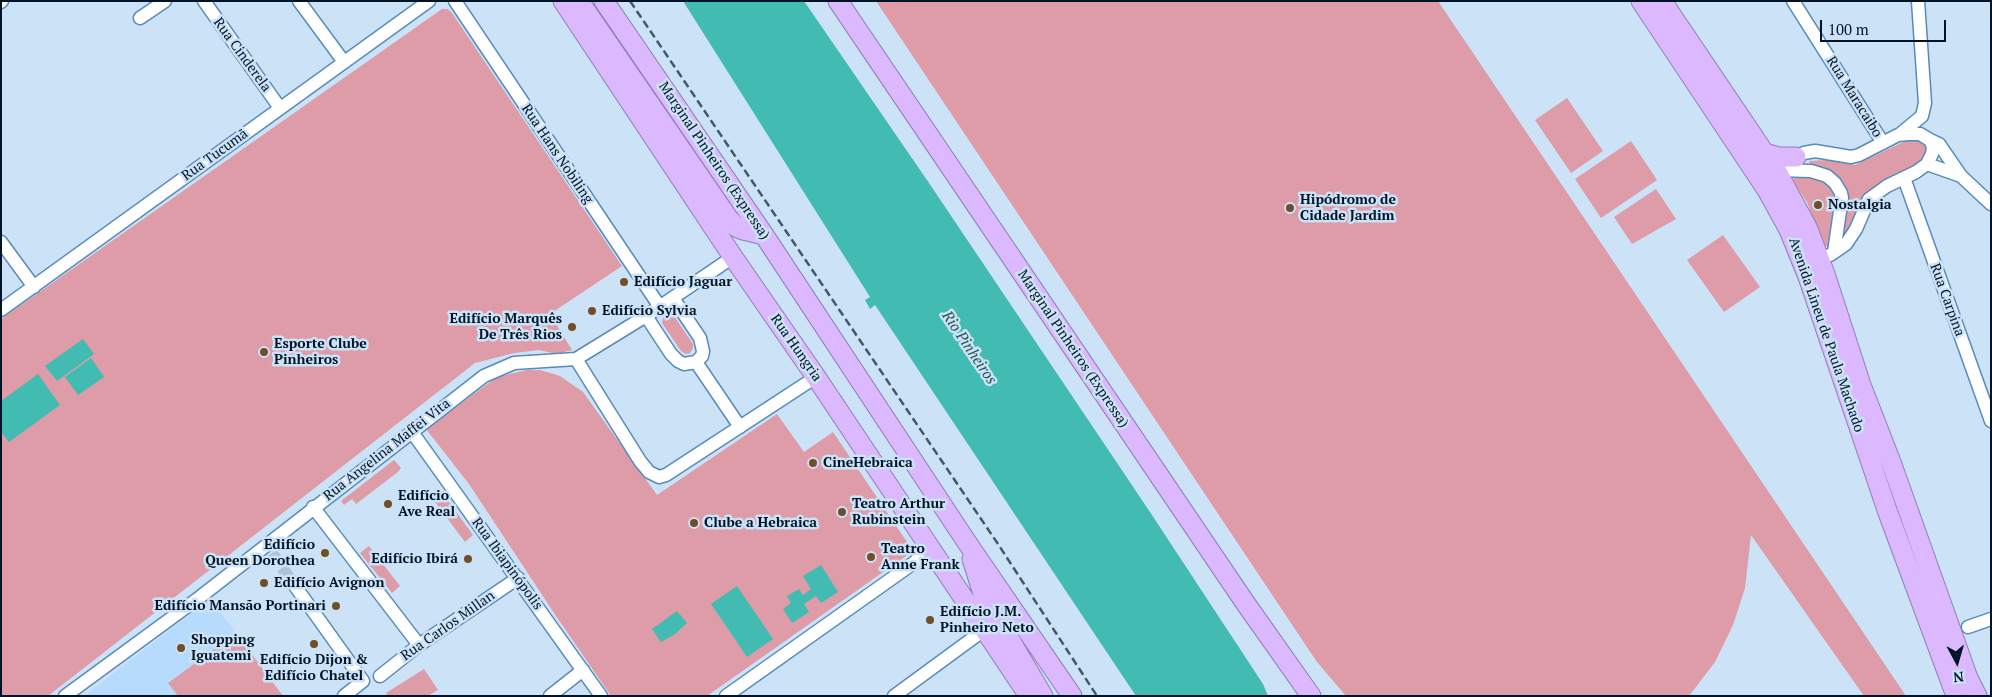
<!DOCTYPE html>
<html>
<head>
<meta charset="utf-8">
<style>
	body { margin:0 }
	#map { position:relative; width:1992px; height:697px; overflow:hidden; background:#cce2f6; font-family:"PT Serif",serif }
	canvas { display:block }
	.frame { position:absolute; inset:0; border:2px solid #011426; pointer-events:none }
	.north { position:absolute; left:1932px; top:637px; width:50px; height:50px; -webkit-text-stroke:4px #cce2f6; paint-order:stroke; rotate:174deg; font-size:14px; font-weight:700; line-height:20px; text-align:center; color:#011426 }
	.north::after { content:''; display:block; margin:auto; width:18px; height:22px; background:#011426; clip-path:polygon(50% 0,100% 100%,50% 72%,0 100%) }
	.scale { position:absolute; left:1820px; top:20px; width:126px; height:22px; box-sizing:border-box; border:2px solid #011426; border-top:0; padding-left:6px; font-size:15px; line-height:18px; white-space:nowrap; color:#011426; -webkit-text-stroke:4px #cce2f6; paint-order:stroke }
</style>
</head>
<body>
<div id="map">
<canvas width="1992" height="697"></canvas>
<div class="frame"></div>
<div class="north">N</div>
<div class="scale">100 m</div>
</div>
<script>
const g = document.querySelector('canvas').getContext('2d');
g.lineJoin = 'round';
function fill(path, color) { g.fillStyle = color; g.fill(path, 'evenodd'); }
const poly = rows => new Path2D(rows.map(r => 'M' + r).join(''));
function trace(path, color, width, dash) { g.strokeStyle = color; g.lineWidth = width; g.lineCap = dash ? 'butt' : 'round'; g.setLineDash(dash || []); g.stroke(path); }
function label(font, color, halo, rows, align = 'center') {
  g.font = font + ' "PT Serif",serif'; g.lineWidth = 5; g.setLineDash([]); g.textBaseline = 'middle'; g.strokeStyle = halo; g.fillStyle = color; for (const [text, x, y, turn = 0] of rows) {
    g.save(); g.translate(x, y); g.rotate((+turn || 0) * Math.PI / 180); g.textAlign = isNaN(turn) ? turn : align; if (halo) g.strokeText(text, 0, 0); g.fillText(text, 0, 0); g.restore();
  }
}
const built = poly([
	[210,599,236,633,168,683,178,696,84,696]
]);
const green = poly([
	[876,1,1438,1,1906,696,1864,696,1751,535,1745,588,1733,625,1715,662,1689,696,1346,696,1317,662],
	[442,9,448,9,452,13,622,266,550,314,572,350,557,354,539,350,514,353,475,363,48,696,1,696,1,319],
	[1567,98,1603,151,1571,173,1535,120],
	[1914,137,1927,145,1928,153,1914,169,1871,190,1846,236,1844,235,1847,205,1846,191,1842,183,1836,177,1811,168,1809,161,1827,160,1855,165],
	[1631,141,1657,180,1601,218,1575,179],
	[1796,177,1809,178,1826,183,1833,191,1838,204,1829,247,1824,245,1807,202,1792,180],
	[1656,189,1676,219,1632,244,1614,217],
	[1723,235,1760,287,1724,312,1687,260],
	[666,314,674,316,693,344,693,348,690,353,686,354,681,351,662,323,663,318],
	[527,370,540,370,560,376,583,392,657,495,777,414,804,452,833,432,913,551,707,696,611,696,556,616,469,484,426,429,497,377],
	[394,460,401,468,398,472,356,504,352,499,344,505,341,501],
	[441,491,473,535,465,542,432,498],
	[369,546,400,586,392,593,360,553],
	[236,633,283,696,178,696,168,683],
	[424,669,438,690,428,696,388,696,386,693]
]);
const water = poly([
	[683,1,804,1,929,183,1150,512,1263,684,1268,696,1136,696,875,305,870,309,865,300,870,297],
	[83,339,94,354,57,381,45,366],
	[91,358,104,377,78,395,65,377],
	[38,374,60,405,9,442,1,432,1,401],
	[821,565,838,592,821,603,816,596,804,604,809,612,792,623,783,609,791,603,787,596,799,589,803,595,811,589,803,576],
	[737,586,773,639,747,657,711,604],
	[677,611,687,623,675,634,661,642,652,629]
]);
const minorTunnel = poly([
	[272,553,295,586]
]);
const minor = poly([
	[204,1,280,108],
	[299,1,344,62],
	[455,1,660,307],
	[1793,1,1883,143],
	[1,2,2,1],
	[140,18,165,1],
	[1899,135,1922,116,1925,103,1918,1],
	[1930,140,1939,144,1961,176,1991,204],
	[1790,160,1804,153,1815,151,1851,157,1859,155,1898,135,1908,134,1920,134,1930,140,1933,147,1932,154,1927,164,1916,172,1887,186,1869,199,1856,229,1846,244,1830,255,1823,257,1818,257],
	[1927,164,1961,176],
	[1776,170,1811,171,1827,176,1835,183,1841,193,1842,198,1834,252],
	[1904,178,1991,421],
	[1,242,34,287],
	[1,310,429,1],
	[646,316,671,354,678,361,684,364,696,362,702,356,703,351,700,338,673,298],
	[576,359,640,461,649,472,659,477,666,475,816,377],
	[696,362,740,427],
	[412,432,601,696],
	[313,507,419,645],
	[295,586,363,681,344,696],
	[1968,627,1991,619],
	[380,676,419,645,518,578],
	[65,696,200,597,484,376,514,363,576,359,646,316,733,257],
	[550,696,583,670],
	[726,696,915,562,927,546],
	[894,696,984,630]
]);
const highway = poly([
	[563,1,733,257,816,377,1029,696],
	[579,1,728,218,736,227,743,230,764,235],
	[604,1,764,235,966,541,1072,696],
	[838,1,1246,604,1311,696],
	[1641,1,1767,190,1789,230,1808,277,1887,510,1956,696],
	[1662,1,1776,170,1807,227,1825,274,1861,385,1891,462,1968,678,1977,696],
	[1764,153,1779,157,1796,157],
	[972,559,983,594,1043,696]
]);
const rail = poly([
	[630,1,998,544,1097,696]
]);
const markers = [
	[1818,205,5,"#714e27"],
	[1290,208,5,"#714e27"],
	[624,282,5,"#714e27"],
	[592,311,5,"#714e27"],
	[572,327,5,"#714e27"],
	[264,352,5,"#714e27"],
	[813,463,5,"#714e27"],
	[388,504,5,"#714e27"],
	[842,512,5,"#714e27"],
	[694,523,5,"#714e27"],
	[325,553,5,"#714e27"],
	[871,557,5,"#714e27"],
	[468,559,5,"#714e27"],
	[264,583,5,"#714e27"],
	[336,606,5,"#714e27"],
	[930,620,5,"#714e27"],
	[314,644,5,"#714e27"],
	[181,648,5,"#714e27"]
];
const streetNames = [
	["Rua Cinderela",242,55,54],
	["Rua Maracaibo",1854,97,58],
	["Rua Hans Nobiling",557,154,56],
	["Rua Tucumã",215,155,-36],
	["Marginal Pinheiros (Expressa)",714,161,56],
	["Rua Carpina",1947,300,70],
	["Avenida Lineu de Paula Machado",1826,335,71],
	["Rua Hungria",796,348,55],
	["Marginal Pinheiros (Expressa)",1073,349,56],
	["Rua Angelina Maffei Vita",387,450,-38],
	["Rua Ibiapinópolis",507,564,54],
	["Rua Carlos Millan",448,626,-35]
];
const poiNames = [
	["Hipódromo de",1300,200],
	["Cidade Jardim",1300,216],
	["Nostalgia",1828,205],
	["Edifício Jaguar",634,282],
	["Edifício Sylvia",602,311],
	["Edifício Marquês",562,319,"right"],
	["De Três Rios",562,335,"right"],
	["Esporte Clube",274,344],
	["Pinheiros",274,360],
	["CineHebraica",823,463],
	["Edifício",398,496],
	["Ave Real",398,512],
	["Teatro Arthur",852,504],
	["Rubinstein",852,520],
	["Clube a Hebraica",704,523],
	["Edifício",315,545,"right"],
	["Queen Dorothea",315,561,"right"],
	["Teatro",881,549],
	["Anne Frank",881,565],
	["Edifício Ibirá",458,559,"right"],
	["Edifício Avignon",274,583],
	["Edifício Mansão Portinari",326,606,"right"],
	["Edifício J.M.",940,612],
	["Pinheiro Neto",940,628],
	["Shopping",191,640],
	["Iguatemi",191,656],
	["Edifício Dijon &",314,660,"center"],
	["Edifício Chatel",314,676,"center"]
];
const waterNames = [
	["Rio Pinheiros",969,348,56]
];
fill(built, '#b7dbfd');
fill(green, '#dd9ca7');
fill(water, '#42bcb2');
trace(minorTunnel, '#aec3d7', 12, [12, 6]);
trace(minor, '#578bbb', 15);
trace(highway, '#8f7fb2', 21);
trace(minor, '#fff', 12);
trace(highway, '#dcb9fe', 19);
trace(rail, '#44586b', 2.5, [8, 4]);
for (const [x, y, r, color] of markers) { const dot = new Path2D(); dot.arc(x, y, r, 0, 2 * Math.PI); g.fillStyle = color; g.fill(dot); trace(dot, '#cce2f6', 2); }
label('14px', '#011426', '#cce2f6', streetNames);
label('bold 14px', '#011426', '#cce2f6', poiNames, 'left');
label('italic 15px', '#225550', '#cce2f6', waterNames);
</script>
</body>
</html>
